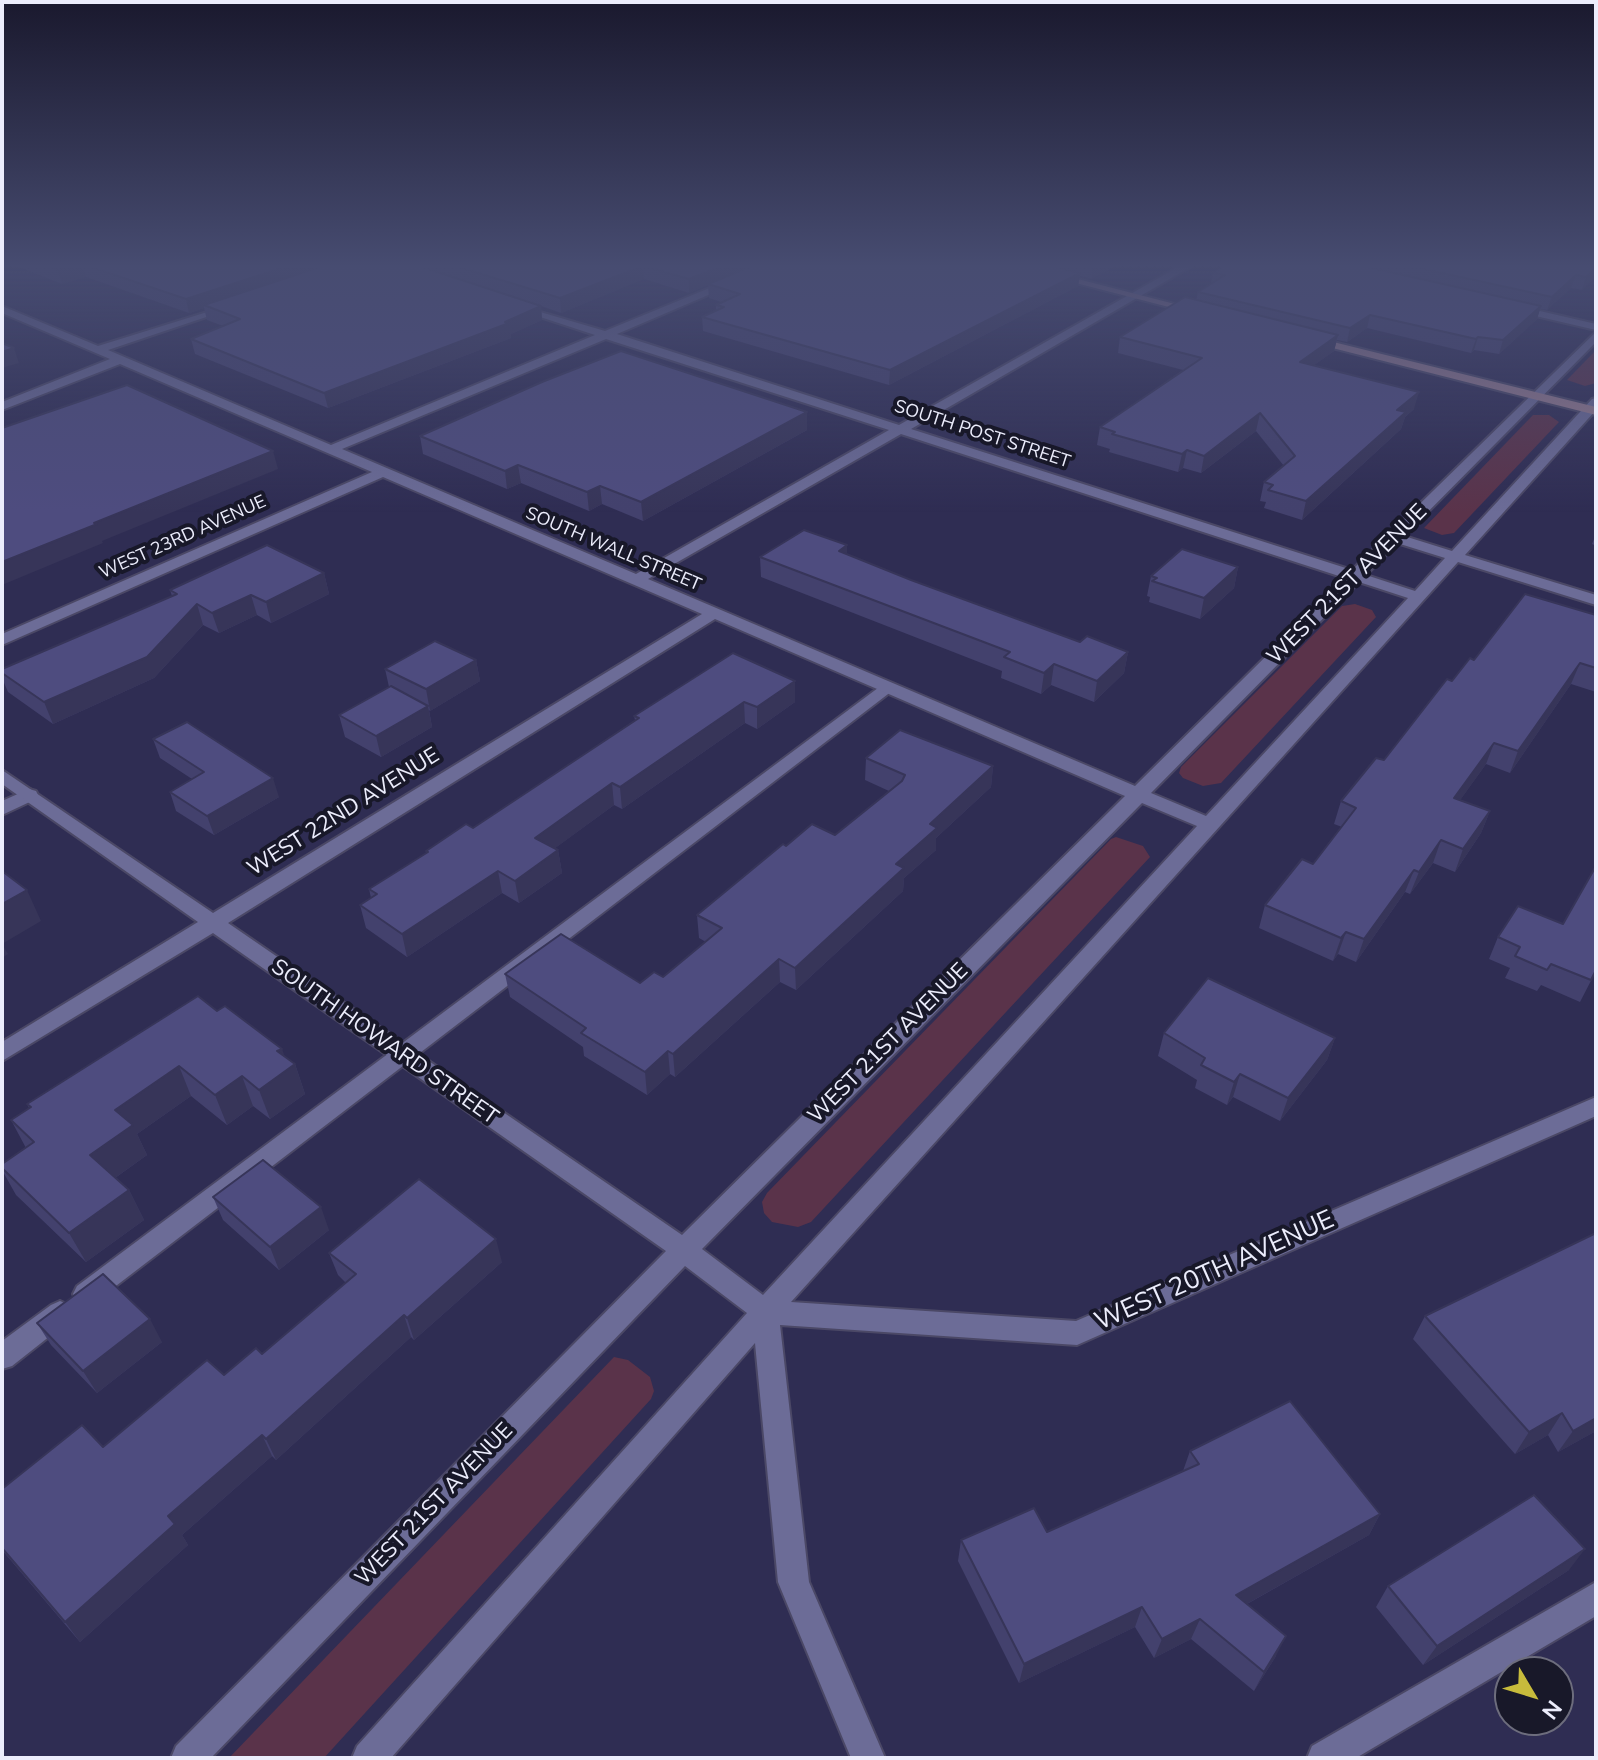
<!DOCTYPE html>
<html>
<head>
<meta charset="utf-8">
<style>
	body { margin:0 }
	#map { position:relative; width:1598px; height:1760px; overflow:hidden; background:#2f2d53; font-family:"Nunito Sans",sans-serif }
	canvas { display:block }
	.frame { position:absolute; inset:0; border:4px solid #ecedfc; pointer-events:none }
	.north { position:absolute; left:1494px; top:1656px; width:80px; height:80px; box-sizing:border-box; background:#181829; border:2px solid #6d6d7d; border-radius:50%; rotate:128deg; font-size:22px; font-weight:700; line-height:32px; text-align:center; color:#ecedfc }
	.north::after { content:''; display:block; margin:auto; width:28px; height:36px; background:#c7bb3c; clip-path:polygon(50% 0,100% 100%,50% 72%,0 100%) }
</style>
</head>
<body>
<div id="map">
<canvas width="1598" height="1760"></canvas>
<div class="frame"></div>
<div class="north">N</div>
</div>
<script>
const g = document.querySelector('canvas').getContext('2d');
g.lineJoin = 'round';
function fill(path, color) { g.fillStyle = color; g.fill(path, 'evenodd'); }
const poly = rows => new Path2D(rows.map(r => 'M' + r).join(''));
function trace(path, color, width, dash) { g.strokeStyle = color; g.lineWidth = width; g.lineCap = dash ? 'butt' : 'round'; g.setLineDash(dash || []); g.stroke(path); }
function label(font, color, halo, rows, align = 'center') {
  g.font = font + ' "Nunito Sans",sans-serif'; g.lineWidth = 8; g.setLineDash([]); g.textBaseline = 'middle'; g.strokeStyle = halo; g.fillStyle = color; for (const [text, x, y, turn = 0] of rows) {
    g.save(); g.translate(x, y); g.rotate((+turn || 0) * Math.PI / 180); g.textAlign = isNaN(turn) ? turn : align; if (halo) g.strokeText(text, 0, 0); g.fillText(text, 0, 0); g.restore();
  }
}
const green = poly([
	[1596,350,1596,383,1585,386,1567,380],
	[1533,415,1549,415,1559,422,1454,533,1442,535,1424,528],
	[1355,604,1372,610,1376,617,1221,783,1203,786,1183,778,1179,773,1181,767,1342,606],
	[1116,837,1143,846,1150,857,811,1222,798,1227,772,1222,764,1213,762,1202,767,1193,1111,839],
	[614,1357,628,1360,650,1377,654,1391,651,1399,324,1758,229,1758]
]);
const lane = poly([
	[1514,305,1596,324,1596,330,1510,310,1509,308,1514,305],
	[886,682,894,687,892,691,95,1302,86,1306,77,1302,73,1294,77,1286,886,682],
	[29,789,36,791,38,795,36,799,2,815,2,801,29,789],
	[60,1301,69,1305,73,1313,69,1321,12,1366,2,1369,2,1341,51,1305,60,1301],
	[1596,1582,1596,1616,1356,1758,1307,1758,1312,1746,1596,1582]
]);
const street = poly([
	[763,266,776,266,617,334,899,425,1180,266,1192,266,911,429,1352,570,1596,332,1596,342,1404,536,1452,551,1592,399,1596,398,1596,410,1465,555,1596,595,1596,605,1458,562,791,1302,1076,1321,1596,1097,1596,1116,1077,1345,780,1325,809,1582,885,1758,851,1758,778,1582,755,1343,391,1758,352,1758,357,1746,747,1313,685,1266,211,1758,171,1758,176,1746,666,1251,213,933,2,1061,2,1042,198,922,2,784,2,770,213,913,702,614,383,477,2,645,2,634,372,472,120,364,2,410,2,402,110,359,2,313,2,306,98,346,233,304,233,308,108,350,331,445,595,335,513,308,513,304,605,331,763,266],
	[606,339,889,430,636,574,342,449,606,339],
	[901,434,1345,578,1135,786,648,579,901,434],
	[1397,543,1445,558,1415,591,1366,575,1397,543],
	[1359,582,1408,598,1206,816,1151,793,1359,582],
	[715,619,1125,796,682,1235,228,923,715,619],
	[1142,803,1197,826,763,1295,702,1249,1142,803]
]);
const secondary = poly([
	[1010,266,1027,266,1202,311,1196,314,1010,266],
	[1309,336,1596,407,1596,415,1305,341,1305,337,1309,336]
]);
const wall = poly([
	[16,266,1115,266,1092,279,1080,276,1078,286,889,385,703,331,702,317,716,311,716,305,721,302,709,298,708,285,689,293,644,279,561,313,541,306,542,320,511,334,511,338,328,408,195,354,191,339,223,326,207,320,204,308,189,313,86,277,62,284],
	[1225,266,1596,266,1582,290,1571,288,1547,310,1540,309,1537,319,1499,354,1474,350,1471,353,1367,328,1347,342,1337,340,1334,351,1314,365,1414,409,1405,417,1401,429,1302,520,1264,508,1266,502,1260,501,1264,482,1284,466,1256,431,1201,473,1183,468,1178,472,1109,452,1110,449,1097,445,1100,427,1183,370,1118,353,1120,337,1196,300,1198,292,1211,283,1213,273],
	[807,430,643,521,602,504,589,511,521,483,507,489,423,454,420,436],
	[1596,534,1596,546,1592,544],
	[847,545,847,554,911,580,1080,642,1128,652,1124,673,1094,702,1051,685,1041,694,1001,678,1002,671,761,577,760,557],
	[1238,567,1234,588,1200,619,1149,602,1150,597,1147,596,1151,576],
	[324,573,329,594,271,623,257,615,219,633,203,625,154,678,53,724,8,692,2,678,2,669,172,596,170,590],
	[1596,615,1596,692,1571,684,1510,773,1486,764,1460,800,1490,811,1481,833,1455,872,1433,863,1410,894,1405,892,1356,962,1338,954,1333,961,1259,928,1265,905,1313,864,1342,827,1334,824,1341,801,1384,760,1452,681,1474,660],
	[733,653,795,702,757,729,745,723,622,809,614,805,555,848,558,850,562,873,519,903,502,893,407,957,366,928,360,905,371,898,369,889,426,853,426,851,473,828,635,720,634,716],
	[476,660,480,681,430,711,429,710,432,727,381,757,345,737,339,715,389,687,385,669],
	[153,739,279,797,214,835,176,811,170,792,192,779,160,758],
	[866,758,993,766,991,787,936,838,936,850,904,878,903,891,796,990,780,982,675,1077,670,1074,647,1095,584,1056,583,1047,510,997,505,974,640,983,663,977,706,942,699,938,697,915,786,846,835,835,889,791,865,780],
	[1498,937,1596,971,1580,1002,1541,985,1537,991,1505,978,1510,968,1489,959],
	[217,1011,295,1064,305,1094,270,1119,253,1106,227,1125,191,1096,137,1134,147,1155,115,1178,129,1190,144,1220,86,1262,16,1195,2,1170,2,1164,26,1148,11,1120,29,1108,27,1104],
	[1164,1033,1335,1038,1327,1060,1280,1121,1233,1097,1227,1105,1195,1088,1197,1080,1158,1056],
	[213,1197,329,1230,279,1270,223,1220],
	[329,1253,502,1262,414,1340,411,1337,276,1460,272,1456,182,1535,188,1545,80,1642,2,1550,2,1489,103,1447,262,1354,346,1283,338,1275],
	[1425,1316,1596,1431,1558,1452,1548,1435,1515,1454,1413,1339],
	[37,1323,162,1342,97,1393,51,1345],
	[1190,1451,1380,1514,1369,1535,1247,1604,1276,1656,1254,1691,1191,1639,1154,1658,1135,1627,1019,1683,958,1561,961,1540,1047,1532,1183,1471],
	[1569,1570,1423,1665,1376,1607,1388,1586]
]);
const shadedWall = poly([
	[73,266,82,266,86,277,62,284,58,270],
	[288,266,332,266,204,305,204,308,189,313,186,299],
	[643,266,644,279,561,313,560,298],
	[722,266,756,266,689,293,689,279],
	[1093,266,1115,266,1092,279],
	[1596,268,1596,277,1582,290,1586,277],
	[1080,273,1078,286,889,385,890,370],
	[1576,275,1571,288,1547,310,1552,297],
	[541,306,542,320,511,334,511,338,328,408,324,393,505,322],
	[1541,306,1537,319,1499,354,1503,340],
	[1370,315,1367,328,1347,342,1350,328],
	[1338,335,1334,351,1296,378,1300,362],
	[1478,337,1474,350,1471,353,1476,339],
	[14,348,19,363,2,368,2,352],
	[1419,392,1414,409,1405,417,1401,429,1302,520,1306,501,1397,410],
	[807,412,807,430,643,521,641,502],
	[1260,413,1256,431,1201,473,1204,456],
	[1187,450,1183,468,1178,472,1182,454],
	[273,451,278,469,102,541,103,543,2,585,2,562,94,523],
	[518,465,521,483,507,489,505,471],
	[600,486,602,504,589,511,587,492],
	[847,545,847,565,839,551],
	[1238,567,1234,588,1200,619,1204,598],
	[324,573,329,594,271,623,266,602],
	[251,595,257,615,219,633,212,613],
	[197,604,203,625,154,678,53,724,44,702],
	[1128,652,1124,673,1094,702,1097,681],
	[476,660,480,681,430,711,426,689],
	[1580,663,1571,684,1510,773,1518,751],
	[1054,664,1051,685,1041,694,1044,673],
	[795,681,795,702,757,729,757,707],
	[744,702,745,723,622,809,620,787],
	[428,706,432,727,381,757,376,736],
	[1494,743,1486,764,1446,820,1454,798],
	[993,766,991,787,936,838,936,850,904,878,903,891,796,990,795,968,896,864,930,824],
	[273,778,279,797,214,835,207,816],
	[612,783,614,805,539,860,535,838],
	[1490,811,1481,833,1455,872,1463,849],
	[1441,840,1433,863,1410,894,1419,872],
	[558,850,562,873,519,903,515,881],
	[1414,870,1405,892,1356,962,1364,939],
	[498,871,502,893,407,957,402,934],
	[27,890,41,921,2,944,8,954,2,958,2,904],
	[1346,932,1338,954,1333,961,1341,938],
	[779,959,780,982,675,1077,673,1054],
	[1335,1038,1327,1060,1280,1121,1288,1098],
	[282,1049,289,1068,295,1064,305,1094,270,1119,259,1090,277,1051],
	[668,1051,670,1074,647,1095,645,1072],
	[179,1066,191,1096,137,1134,147,1155,105,1185,90,1155,115,1110],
	[1240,1074,1233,1097,1227,1105,1234,1082],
	[242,1076,253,1106,227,1125,215,1095],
	[129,1190,144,1220,86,1262,69,1233],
	[321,1207,329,1230,279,1270,270,1247],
	[496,1239,502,1262,414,1340,407,1318],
	[404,1315,411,1337,276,1460,266,1439],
	[150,1319,162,1342,97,1393,83,1371],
	[1562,1413,1548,1435,1515,1454,1529,1432],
	[1596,1418,1596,1431,1558,1452,1573,1431],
	[262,1435,272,1456,182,1535,188,1545,80,1642,65,1622,168,1516],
	[1380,1514,1369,1535,1227,1615,1236,1595],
	[1585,1549,1569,1570,1423,1665,1437,1646],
	[1142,1607,1135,1627,1019,1683,1024,1664],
	[1200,1619,1191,1639,1154,1658,1162,1639],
	[1286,1636,1276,1656,1254,1691,1264,1672]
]);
const building = poly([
	[47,266,73,266,58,270,47,266],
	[88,266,288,266,186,299,88,266],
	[323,266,419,266,541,306,505,322,509,323,324,393,191,339,240,319,204,305,323,266],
	[455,266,722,266,689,279,643,266,560,298,455,266],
	[752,266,1052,266,1080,273,890,370,702,317,724,307,716,305,740,294,708,284,752,266],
	[1225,266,1363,266,1541,306,1503,340,1478,337,1476,339,1370,315,1350,328,1198,292,1225,275,1213,273,1225,266],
	[1410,266,1596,266,1596,268,1586,277,1576,275,1552,297,1410,266],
	[1185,297,1338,335,1300,362,1419,392,1397,410,1406,412,1306,501,1268,490,1273,485,1264,482,1295,456,1260,413,1204,456,1187,450,1182,454,1112,434,1115,432,1100,427,1202,358,1120,337,1185,297],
	[2,343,14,348,2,352,2,343],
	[621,351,807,412,641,502,600,486,587,492,518,465,505,471,420,436,542,382,621,351],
	[127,385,273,451,94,523,97,524,2,562,2,428,127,385],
	[804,530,847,545,839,551,911,580,1080,642,1087,636,1128,652,1097,681,1054,664,1044,673,1004,657,1010,652,760,557,804,530],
	[267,545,324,573,266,602,251,595,212,613,197,604,147,657,44,702,2,673,2,669,177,594,170,590,267,545],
	[1182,549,1238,567,1204,598,1152,581,1157,578,1151,576,1182,549],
	[1525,594,1596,615,1596,668,1580,663,1518,751,1494,743,1454,798,1490,811,1463,849,1441,840,1419,872,1414,870,1364,939,1346,932,1341,938,1265,905,1302,859,1313,864,1356,808,1341,801,1376,758,1384,760,1447,679,1452,681,1470,658,1474,660,1525,594],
	[435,641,476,660,426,689,385,669,435,641],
	[733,653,795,681,757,707,744,702,620,787,612,783,535,838,558,850,515,881,498,871,402,934,360,905,377,894,369,889,428,852,426,851,466,824,473,828,639,718,634,716,733,653],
	[391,686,428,706,376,736,339,715,391,686],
	[187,722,273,778,207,816,170,792,204,772,153,739,187,722],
	[900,730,993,766,930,824,937,828,896,864,904,868,795,968,779,959,673,1054,668,1051,645,1072,581,1033,586,1028,505,974,561,934,640,983,654,972,663,977,722,928,697,915,783,844,786,846,812,824,835,835,902,781,905,775,866,758,900,730],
	[1596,866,1596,970,1591,980,1551,964,1547,970,1515,956,1520,947,1498,937,1518,906,1563,924,1596,866],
	[2,871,27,890,2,904,2,871],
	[1208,978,1335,1038,1288,1098,1240,1074,1234,1082,1201,1065,1205,1058,1164,1033,1208,978],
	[198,996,217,1011,225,1006,282,1049,277,1051,295,1064,259,1090,242,1076,215,1095,179,1066,115,1110,133,1125,90,1155,129,1190,69,1233,2,1168,2,1164,34,1142,11,1120,31,1107,27,1104,198,996],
	[263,1160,321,1207,270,1247,213,1197,263,1160],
	[419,1179,496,1239,407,1318,404,1315,266,1439,262,1435,168,1516,175,1524,65,1622,2,1548,2,1489,82,1425,103,1447,207,1360,224,1375,256,1348,262,1354,356,1274,329,1253,419,1179],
	[1596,1233,1596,1418,1573,1431,1562,1413,1529,1432,1425,1316,1596,1233],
	[103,1274,150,1319,83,1371,37,1323,103,1274],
	[1290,1401,1380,1514,1236,1595,1286,1636,1264,1672,1200,1619,1162,1639,1142,1607,1024,1664,961,1540,1034,1508,1047,1532,1199,1464,1190,1451,1290,1401],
	[1534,1495,1585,1549,1437,1646,1388,1586,1534,1495]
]);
const farStreetnames = [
	["SOUTH POST STREET",982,435,18],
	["WEST 23RD AVENUE",183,538,-24],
	["SOUTH WALL STREET",613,550,23]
];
const streetNames = [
	["WEST 21ST AVENUE",1348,585,-45],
	["WEST 22ND AVENUE",344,813,-32],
	["SOUTH HOWARD STREET",384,1043,35],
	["WEST 21ST AVENUE",889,1044,-45],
	["WEST 21ST AVENUE",435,1505,-46]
];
const nearStreetnames = [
	["WEST 20TH AVENUE",1215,1272,-24]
];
fill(green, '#5a334a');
trace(lane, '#4b4866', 4);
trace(street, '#4b4866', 4);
trace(secondary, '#4b4866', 4);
fill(lane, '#6c6c97');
fill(street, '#6c6c97');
fill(secondary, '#967c8f');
fill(wall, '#43416d');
fill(shadedWall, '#373559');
fill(building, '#4e4c7f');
trace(building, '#373559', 2);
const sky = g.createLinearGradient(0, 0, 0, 512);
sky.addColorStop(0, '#1a192e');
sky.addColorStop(0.52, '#474c71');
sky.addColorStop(1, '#474c7100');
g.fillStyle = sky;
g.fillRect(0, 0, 1598, 512);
label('18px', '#ecedfc', '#181829', farStreetnames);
label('22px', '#ecedfc', '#181829', streetNames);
label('26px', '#ecedfc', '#181829', nearStreetnames);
</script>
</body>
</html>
